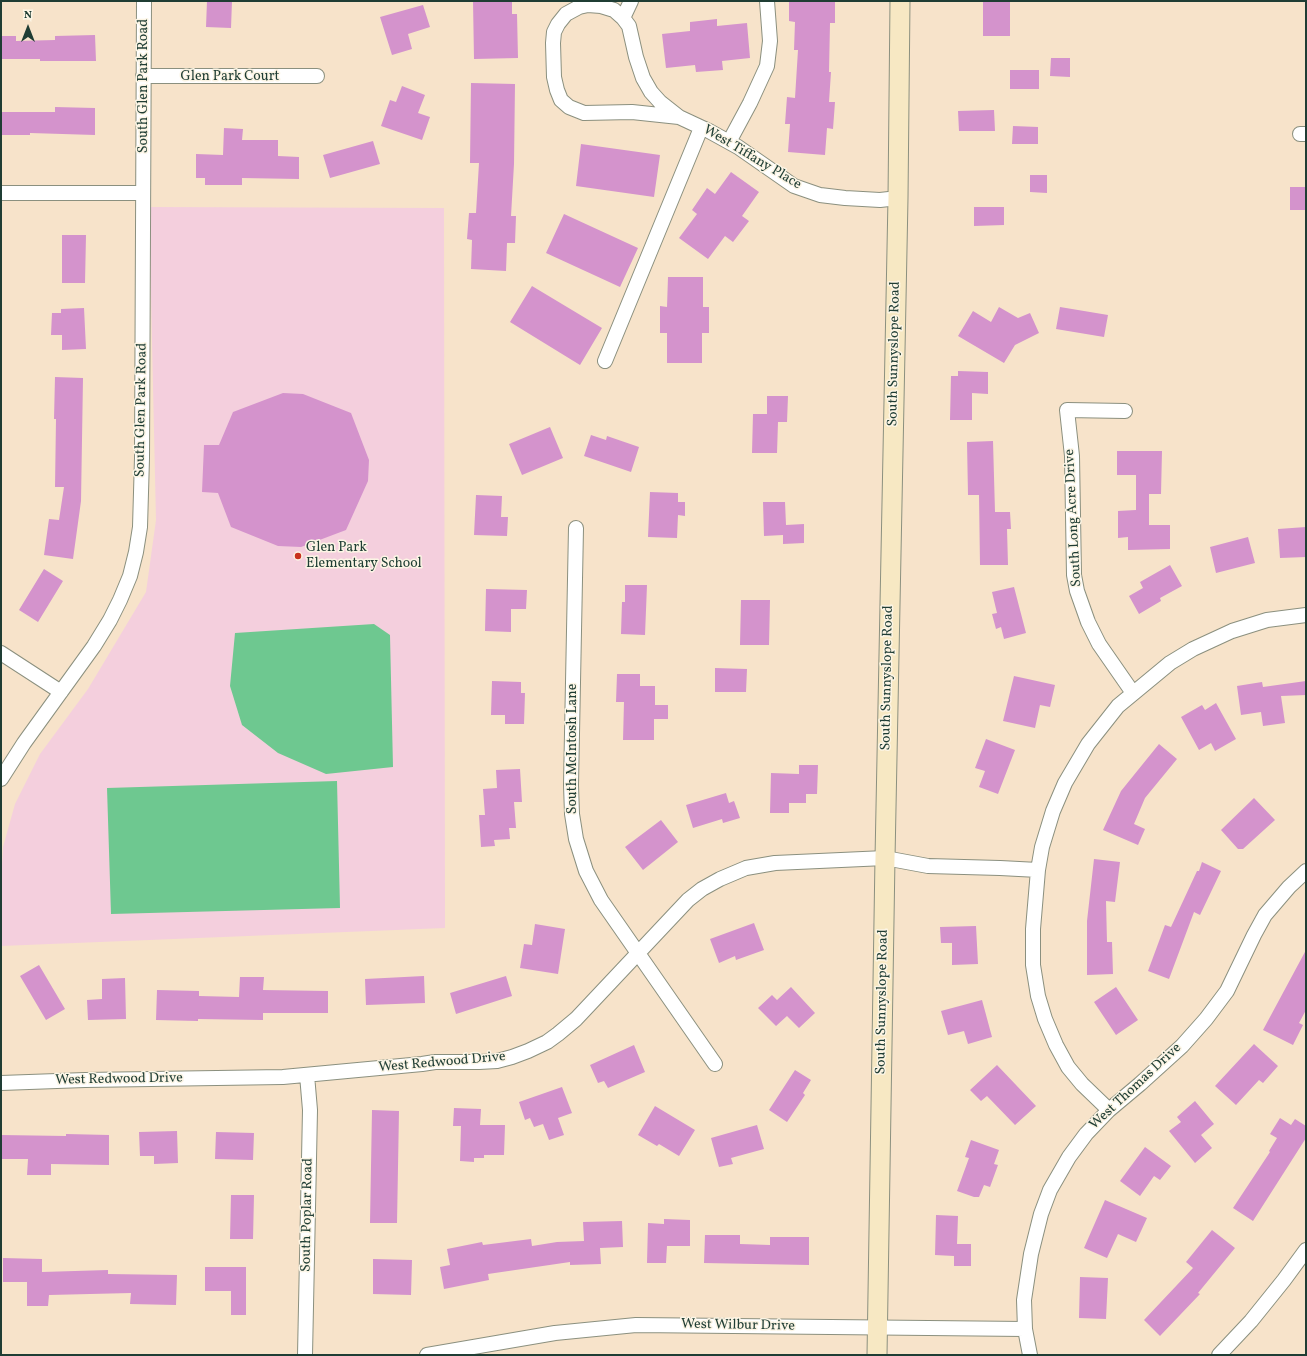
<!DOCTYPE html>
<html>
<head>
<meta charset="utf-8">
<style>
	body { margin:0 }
	#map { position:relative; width:1307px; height:1356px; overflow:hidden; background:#f7e3ca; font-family:Vollkorn,serif }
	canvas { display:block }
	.frame { position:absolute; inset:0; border:2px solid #1f3d34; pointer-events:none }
	.north { position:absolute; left:8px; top:8px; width:40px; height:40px; -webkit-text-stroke:3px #fcf5e5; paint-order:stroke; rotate:0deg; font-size:11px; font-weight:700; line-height:16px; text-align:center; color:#1f3d34 }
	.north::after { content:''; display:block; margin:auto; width:14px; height:18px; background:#1f3d34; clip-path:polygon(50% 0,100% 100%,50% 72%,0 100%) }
</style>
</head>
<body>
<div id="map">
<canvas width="1307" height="1356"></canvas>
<div class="frame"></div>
<div class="north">N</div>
</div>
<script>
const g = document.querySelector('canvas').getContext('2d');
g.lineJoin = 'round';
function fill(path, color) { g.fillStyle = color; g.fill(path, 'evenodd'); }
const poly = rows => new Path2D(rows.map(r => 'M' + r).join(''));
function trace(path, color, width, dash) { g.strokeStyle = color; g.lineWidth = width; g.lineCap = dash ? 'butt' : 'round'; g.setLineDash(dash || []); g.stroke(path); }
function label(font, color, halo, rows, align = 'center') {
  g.font = font + ' Vollkorn,serif'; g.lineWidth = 3; g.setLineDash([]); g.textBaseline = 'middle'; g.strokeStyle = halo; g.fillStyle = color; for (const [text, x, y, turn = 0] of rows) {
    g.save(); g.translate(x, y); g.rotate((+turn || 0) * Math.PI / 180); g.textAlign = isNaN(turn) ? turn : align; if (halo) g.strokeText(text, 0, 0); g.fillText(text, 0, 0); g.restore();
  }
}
const built = poly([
	[149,207,444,208,445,928,1,946,1,884,3,847,15,804,40,754,88,689,146,592,156,520]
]);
const green = poly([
	[374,624,390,635,393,767,326,774,278,753,242,725,230,686,235,633],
	[337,781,340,908,111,914,107,788]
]);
const building = poly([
	[207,1,232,1,231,28,206,27],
	[473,1,512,1,512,14,517,14,518,58,474,59],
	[789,1,835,1,835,23,830,23,829,72,831,72,829,102,835,102,833,129,827,128,825,155,788,152,790,124,785,124,787,97,795,98,798,50,794,50,795,22,789,21],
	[983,1,1010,1,1010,36,983,36],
	[423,5,430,27,408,34,412,49,392,55,380,17],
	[717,19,717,26,747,23,750,58,722,61,723,70,696,72,695,65,666,68,662,34,690,31,690,22],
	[95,35,96,61,40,61,40,59,1,59,1,36,16,36,16,41,55,40,55,36],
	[1051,58,1070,58,1070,77,1050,76],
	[1010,70,1039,70,1039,89,1010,89],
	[471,83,515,84,514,164,511,216,516,216,515,243,507,243,506,271,471,269,472,240,467,239,469,213,476,213,479,163,470,163],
	[402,86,425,95,418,113,430,117,422,140,381,126,390,100,396,102],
	[55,107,95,108,95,135,30,133,30,135,1,135,1,112,55,112],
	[994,110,995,131,959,131,958,111],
	[1013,126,1038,127,1038,144,1012,144],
	[224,128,243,129,242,140,278,140,278,156,299,157,299,179,242,178,242,185,205,185,205,178,196,178,196,154,223,155],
	[373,141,380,164,330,178,323,155],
	[581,144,660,155,654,197,576,186],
	[731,172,759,192,742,216,749,221,733,242,725,236,708,259,679,238,697,214,692,210,707,188,715,194],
	[1030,175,1047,175,1047,193,1030,192],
	[1290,187,1306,187,1306,210,1290,210],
	[974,207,1004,207,1004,225,974,226],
	[564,214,638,248,620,287,546,253],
	[62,235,86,235,85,283,62,283],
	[668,277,703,277,703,307,709,307,709,333,702,333,702,363,667,363,667,333,660,333,660,306,667,307],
	[532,286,602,328,580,365,510,322],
	[999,307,1018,318,1030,313,1039,333,1015,345,1004,363,958,336,973,311,991,322],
	[1060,307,1108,315,1104,337,1056,329],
	[84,308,86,349,62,350,62,335,51,335,52,313,61,313,61,309],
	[958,371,988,372,988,394,972,393,972,420,950,420,951,376,958,376],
	[55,377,83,378,81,501,73,559,44,555,49,519,59,520,64,487,55,487,56,419,54,419],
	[283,393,303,394,351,413,369,460,368,481,346,530,301,547,278,546,231,527,218,493,202,492,204,445,219,445,233,412],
	[767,396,788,396,787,422,778,422,777,453,752,453,753,414,767,414],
	[550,427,563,458,522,475,509,444],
	[591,435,606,440,607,436,639,447,631,472,584,456],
	[993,441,995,512,1010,512,1011,529,1007,529,1008,565,980,565,979,495,968,495,967,442],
	[1117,451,1162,451,1161,494,1149,494,1149,525,1170,525,1170,549,1128,550,1128,537,1118,538,1118,511,1136,510,1136,475,1117,475],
	[650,492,678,493,678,502,685,502,685,516,678,515,677,538,648,537],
	[476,495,502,496,501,517,508,517,507,536,474,535],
	[763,502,785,502,786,525,804,524,804,543,783,544,783,535,764,536],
	[1306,527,1306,557,1280,558,1278,529],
	[1248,537,1255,563,1216,573,1210,547],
	[1170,565,1182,586,1160,598,1161,601,1139,614,1129,596,1143,588,1140,582],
	[44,569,63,581,38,622,19,610],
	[625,585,647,585,645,635,621,634,622,602,625,602],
	[1014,587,1026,633,1004,639,1001,627,996,629,992,614,997,613,992,592],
	[486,589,527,590,526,609,511,609,511,632,485,631],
	[741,600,770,600,769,645,740,645],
	[715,668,747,669,746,692,715,692],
	[617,674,640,674,640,686,655,686,655,705,668,705,668,719,654,719,654,740,623,740,624,702,616,702],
	[1014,676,1055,685,1050,707,1040,705,1035,728,1003,721],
	[492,681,521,682,521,693,525,693,524,724,505,724,505,715,491,715],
	[1306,681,1306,695,1281,696,1285,723,1263,726,1261,712,1241,715,1237,686,1262,682,1263,687],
	[1216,703,1236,739,1215,751,1211,743,1199,750,1181,717,1202,705,1205,710],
	[986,739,1015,750,998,794,979,787,985,771,975,768],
	[1159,744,1177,759,1145,798,1134,824,1145,829,1138,845,1103,830,1121,791],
	[799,765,818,765,817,794,806,794,806,803,789,803,789,813,770,813,771,773,799,774],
	[520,769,522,802,514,802,516,828,509,828,510,839,494,840,495,846,481,847,479,815,485,815,483,789,497,788,496,770],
	[726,793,729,803,734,801,740,818,723,823,722,819,693,828,686,805],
	[1254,798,1275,820,1243,849,1238,849,1221,830],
	[661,820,678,842,643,870,625,847],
	[1094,859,1120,862,1115,902,1106,901,1107,942,1112,942,1113,974,1087,975,1087,921],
	[1202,862,1221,871,1200,915,1194,912,1169,979,1148,971,1165,925,1171,927,1197,871,1199,871],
	[754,923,764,950,736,960,735,956,719,963,710,939],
	[535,924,565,929,558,974,520,968,524,944,532,945],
	[976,926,978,964,952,965,952,943,941,943,940,927],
	[1306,950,1306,1010,1299,1023,1303,1025,1293,1045,1263,1030],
	[39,965,65,1009,46,1020,20,976],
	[424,976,425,1003,366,1005,365,979],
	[506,976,512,996,456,1014,450,993],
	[240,977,264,977,263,990,328,991,328,1013,263,1013,263,1020,198,1019,198,1021,156,1020,157,990,199,991,199,996,239,997],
	[125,978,126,1019,88,1020,87,1000,102,999,102,979],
	[791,987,815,1013,799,1028,787,1016,776,1026,758,1008,772,995,777,1000],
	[1116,987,1138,1020,1116,1035,1094,1002],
	[982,1000,992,1037,968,1044,964,1031,948,1035,941,1011],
	[1254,1044,1278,1066,1263,1083,1259,1080,1236,1105,1215,1086],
	[634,1045,645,1072,608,1088,604,1081,598,1083,590,1065],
	[997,1065,1036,1106,1015,1125,987,1096,981,1101,970,1090],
	[795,1070,811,1080,803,1093,805,1095,787,1122,769,1110],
	[562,1087,572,1113,558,1118,564,1135,549,1140,543,1124,534,1127,530,1118,525,1120,519,1102],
	[1195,1101,1214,1124,1201,1135,1212,1148,1195,1163,1169,1131,1181,1122,1177,1117],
	[655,1106,695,1130,679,1156,659,1144,657,1146,638,1135],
	[454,1108,481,1109,480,1125,505,1125,504,1155,484,1155,484,1158,474,1158,474,1162,460,1161,461,1126,453,1126],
	[372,1110,399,1111,397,1223,370,1223],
	[1280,1118,1291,1125,1295,1119,1306,1126,1306,1138,1253,1221,1233,1208,1270,1152,1269,1151,1277,1138,1270,1134],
	[757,1125,764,1149,731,1158,733,1164,719,1167,711,1138],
	[177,1131,178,1163,154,1164,154,1156,140,1156,139,1132],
	[216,1132,254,1133,253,1160,215,1159],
	[66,1134,109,1135,109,1165,51,1164,51,1175,27,1175,28,1159,1,1159,1,1135,66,1136],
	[971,1140,999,1150,994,1164,998,1165,990,1187,984,1185,979,1197,974,1197,957,1191,969,1158,965,1157],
	[1145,1147,1171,1166,1160,1180,1154,1176,1140,1196,1120,1181],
	[231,1195,254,1195,253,1239,230,1239],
	[1105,1200,1147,1218,1136,1242,1118,1234,1107,1258,1084,1248],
	[936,1215,958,1216,957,1244,971,1244,971,1266,954,1266,954,1256,935,1255],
	[664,1219,690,1220,690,1246,667,1246,666,1263,647,1263,648,1223,664,1224],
	[622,1221,623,1247,600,1248,601,1264,570,1265,570,1262,488,1274,489,1280,444,1289,440,1267,450,1265,447,1249,482,1242,483,1245,531,1239,532,1246,557,1242,584,1241,583,1222],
	[1212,1230,1235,1248,1198,1293,1200,1294,1160,1336,1144,1320,1193,1268,1186,1262],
	[705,1235,740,1235,740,1244,770,1245,770,1237,809,1237,809,1265,704,1263],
	[3,1258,42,1259,42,1272,108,1270,108,1274,177,1275,176,1305,130,1304,131,1293,49,1295,48,1306,27,1306,27,1282,3,1282],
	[373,1259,412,1260,411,1295,373,1294],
	[205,1267,246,1267,246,1315,231,1315,231,1291,205,1291],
	[1080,1277,1108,1278,1106,1319,1079,1318]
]);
const street = poly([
	[588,5,601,6,614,10,623,18,629,26,636,57,643,78,651,92,660,102,679,117,632,112,584,113,569,107,561,100,557,90,554,77,553,43,554,32,558,24,566,14,579,7,588,5],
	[623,18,631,1],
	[143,76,317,76],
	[679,117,709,131,738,147,794,186,820,195,845,198,880,200,898,198],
	[1300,134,1306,134],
	[729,142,750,103,767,66,770,41,767,1],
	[1,193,143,193],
	[605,361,701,128],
	[1125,411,1067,410,1072,456,1074,575,1077,591,1088,622,1099,644,1133,693],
	[576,528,571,785,572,814,576,839,586,871,601,900,715,1064],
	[1,653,61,692],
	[1,779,24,743,94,646,110,620,120,600,130,576,136,552,140,527,142,458,144,1],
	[1,1083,85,1080,283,1077,422,1064,435,1062,479,1062,497,1061,512,1057,528,1051,547,1042,558,1034,576,1019,688,900,702,889,720,879,746,868,775,863,885,858,928,866,1000,868,1038,870],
	[1109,1110,1082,1084,1068,1067,1056,1045,1045,1019,1038,996,1033,965,1033,929,1038,870,1042,847,1053,811,1065,783,1088,744,1118,706,1170,663,1193,649,1232,631,1267,620,1306,615],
	[305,1355,310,1110,307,1075],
	[427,1355,555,1333,636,1325,1025,1329],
	[1030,1355,1025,1329,1024,1300,1031,1254,1041,1214,1050,1190,1069,1157,1086,1134,1109,1110,1140,1084,1182,1046,1206,1019,1227,991,1254,935,1265,915,1289,887,1306,871],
	[1219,1355,1251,1321,1284,1280,1306,1250]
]);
const secondary = poly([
	[877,1355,885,858,898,198,900,1]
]);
const markers = [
	[298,556,4,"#c8321e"]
];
const streetNames = [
	["Glen Park Court",230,77],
	["South Glen Park Road",144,86,-90],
	["West Tiffany Place",752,158,31],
	["South Sunnyslope Road",895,354,-89],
	["South Glen Park Road",142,410,-89],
	["South Long Acre Drive",1074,518,-93],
	["South Sunnyslope Road",888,678,-89],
	["South McIntosh Lane",573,749,-90],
	["South Sunnyslope Road",883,1002,-89],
	["West Redwood Drive",442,1063,-5],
	["West Redwood Drive",119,1080,-1],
	["West Thomas Drive",1136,1087,-43],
	["South Poplar Road",308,1215,-89],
	["West Wilbur Drive",738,1326,1]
];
const poiNames = [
	["Glen Park",306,548],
	["Elementary School",306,564]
];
fill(built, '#f4cfdd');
fill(green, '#6ec890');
fill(building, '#d493cc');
trace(street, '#8b907f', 16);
trace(secondary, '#8b907f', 21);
trace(street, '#fff', 14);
trace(secondary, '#f7e8c3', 19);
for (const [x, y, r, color] of markers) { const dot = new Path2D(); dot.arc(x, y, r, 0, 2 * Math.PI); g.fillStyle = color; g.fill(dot); trace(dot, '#fcf5e5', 1.5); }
label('14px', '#1f3d34', '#fcf5e5', streetNames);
label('14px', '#1f3d34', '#fcf5e5', poiNames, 'left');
</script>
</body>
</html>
